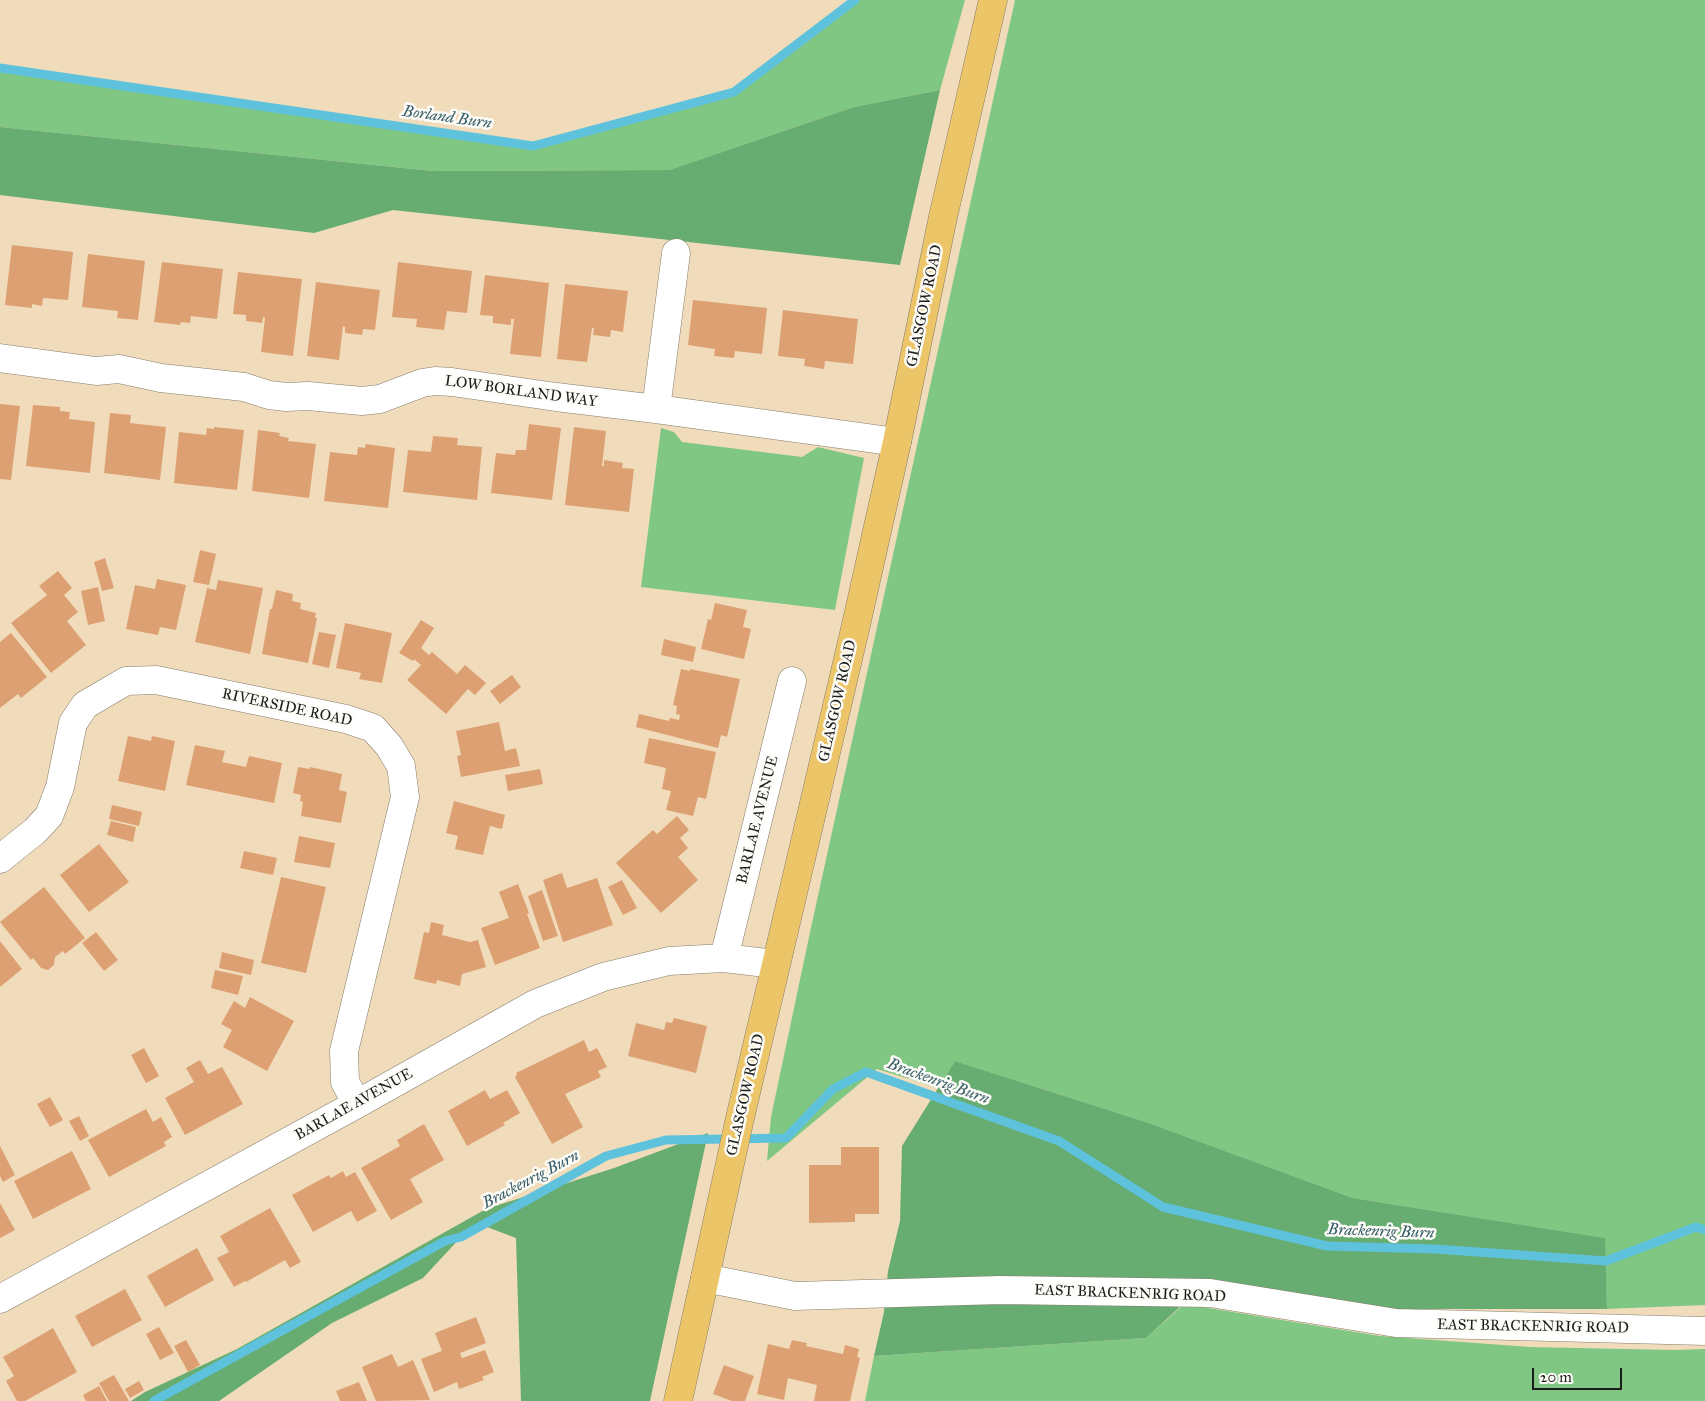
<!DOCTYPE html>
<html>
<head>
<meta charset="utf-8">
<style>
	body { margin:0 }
	#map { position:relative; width:1705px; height:1401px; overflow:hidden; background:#f0dcbb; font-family:"IM FELL Great Primer",serif }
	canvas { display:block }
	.scale { position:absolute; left:1532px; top:1368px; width:90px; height:22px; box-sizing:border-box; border:2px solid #1c1c1c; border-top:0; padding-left:6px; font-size:15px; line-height:18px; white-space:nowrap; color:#1c1c1c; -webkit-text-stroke:4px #fdfcf7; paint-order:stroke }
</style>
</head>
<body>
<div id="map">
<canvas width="1705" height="1401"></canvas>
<div class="scale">20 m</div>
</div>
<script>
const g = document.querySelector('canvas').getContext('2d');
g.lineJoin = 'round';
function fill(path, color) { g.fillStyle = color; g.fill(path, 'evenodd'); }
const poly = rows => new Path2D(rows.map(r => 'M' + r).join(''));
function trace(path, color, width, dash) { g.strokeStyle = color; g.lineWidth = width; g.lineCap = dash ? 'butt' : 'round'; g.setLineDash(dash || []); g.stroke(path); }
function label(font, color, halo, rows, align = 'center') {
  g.font = font + ' "IM FELL Great Primer",serif'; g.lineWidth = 5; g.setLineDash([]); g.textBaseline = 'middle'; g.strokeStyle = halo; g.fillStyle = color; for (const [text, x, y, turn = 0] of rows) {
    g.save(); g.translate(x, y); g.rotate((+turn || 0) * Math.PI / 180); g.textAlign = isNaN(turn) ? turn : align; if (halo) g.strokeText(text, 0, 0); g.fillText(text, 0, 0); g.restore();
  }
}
const green = poly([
	[855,0,965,0,940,90,854,107,669,170,433,171,0,127,0,68,533,146,734,92],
	[1015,0,1705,0,1705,1305,1607,1309,1604,1238,1353,1198,1149,1123,955,1061,938,1088,877,1069,767,1161,771,1117,812,923],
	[661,428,674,432,682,442,802,457,818,447,864,458,835,610,641,587],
	[1184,1304,1380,1336,1530,1347,1674,1350,1705,1349,1705,1401,865,1401,874,1356,1146,1338]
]);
const forest = poly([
	[940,90,900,265,393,210,314,233,0,195,0,127,433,171,669,170,854,107],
	[955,1061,1149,1123,1353,1198,1605,1238,1607,1309,1396,1309,1209,1280,1146,1338,874,1356,884,1312,888,1271,900,1221,902,1146],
	[708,1133,650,1401,521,1401,516,1238,487,1227,461,1237,423,1278,332,1323,219,1401,131,1401,145,1392,237,1349,486,1209,614,1168]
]);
const stream = poly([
	[0,68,533,146,734,92,855,0],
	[154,1401,445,1241,461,1237,606,1156,666,1140,786,1138,833,1089,866,1072,1059,1141,1163,1207,1327,1246,1435,1249,1606,1261,1696,1227,1705,1230]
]);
const building = poly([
	[12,245,73,252,68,300,43,298,42,306,32,304,32,308,5,305],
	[88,254,145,261,138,320,117,318,118,311,82,307],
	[162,262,223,269,217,319,191,316,190,323,181,322,180,325,154,322],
	[398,262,472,271,467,313,447,311,444,330,416,327,417,319,392,317],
	[238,272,302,279,293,356,261,352,265,318,263,317,262,323,246,321,246,315,233,314],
	[485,275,549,283,541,357,510,354,514,319,511,319,511,325,493,323,493,316,480,315],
	[316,282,380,290,375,330,363,329,362,335,345,333,345,327,343,326,339,360,307,356],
	[565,284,628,291,623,332,611,330,610,337,593,335,594,328,592,328,587,362,557,359],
	[693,300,767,308,762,354,735,351,734,358,714,356,715,349,688,345],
	[783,310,858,319,853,364,825,361,824,369,804,366,805,359,778,356],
	[0,404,20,406,11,480,0,479],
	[33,405,60,407,60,411,70,412,69,419,95,422,90,473,26,466],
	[110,413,131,415,130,423,166,427,160,480,104,473],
	[529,424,561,428,552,500,491,493,496,453,515,455,516,450,526,450],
	[214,427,244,430,237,490,174,483,179,432,206,435,207,428,214,429],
	[574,427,606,431,602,466,604,466,604,460,623,463,622,468,634,469,629,512,565,505],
	[258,430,280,433,279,436,289,438,288,441,316,444,309,498,252,491],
	[433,436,458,438,457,445,482,447,477,500,403,492,408,450,431,452],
	[366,444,395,448,388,508,324,501,330,452,357,455,358,447,365,448],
	[200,550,216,554,209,585,193,582],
	[105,558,114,588,102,591,94,562],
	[58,571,72,588,64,595,78,612,67,621,86,645,51,673,11,623,47,595,39,586],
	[157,579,186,585,176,630,160,627,158,635,126,629,135,585,155,589],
	[218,580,263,588,250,654,195,642,206,593,207,588,216,590],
	[98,587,105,621,88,625,81,591],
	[276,590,293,594,292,601,301,603,300,609,316,613,315,618,317,618,308,663,262,654,270,609,272,609],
	[715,603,747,610,743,627,751,629,744,659,701,649,708,619,711,620],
	[421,620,434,628,421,648,429,655,432,652,457,674,465,665,486,683,475,695,468,689,446,714,407,680,421,665,414,659,413,661,399,653],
	[345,623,392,633,382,683,359,679,361,673,336,668],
	[319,632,336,635,329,668,312,664],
	[11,633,47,677,21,698,18,694,0,708,0,642],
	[664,639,696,647,693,662,661,655],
	[681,669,690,671,690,669,740,679,727,737,721,735,718,748,636,727,639,714,669,721,670,718,679,720,680,715,676,714,677,706,673,705],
	[512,675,521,687,500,704,490,691],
	[499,722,505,751,516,748,520,766,461,777,457,756,461,755,456,731],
	[128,736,151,741,152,736,175,741,165,791,118,781],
	[649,738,716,752,706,799,698,797,693,816,666,810,671,791,662,789,666,768,644,763],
	[195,745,225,751,222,762,246,767,249,756,282,763,274,803,186,785],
	[298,767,310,769,310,767,342,774,339,790,347,792,341,823,301,816,303,802,300,801,301,795,293,793],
	[540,769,543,784,508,791,505,775],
	[454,801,505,815,502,829,490,826,483,855,455,849,458,836,446,833],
	[112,805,142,812,139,826,109,819],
	[677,816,689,830,680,838,688,848,678,857,698,880,661,913,616,863,653,830,657,834],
	[111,821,136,827,133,842,107,835],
	[299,836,335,843,330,868,294,862],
	[99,844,129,882,89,912,60,875],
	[244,851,277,858,273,875,240,868],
	[562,873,567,888,597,878,613,925,563,942,543,880],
	[281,877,326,887,306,973,261,963],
	[622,880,637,908,623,915,608,887],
	[518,884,529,913,527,914,540,948,495,965,481,928,509,918,499,892],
	[44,887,85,938,65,954,63,951,55,957,54,965,48,970,41,968,33,958,31,960,0,922],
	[542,890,558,936,543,941,528,896],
	[431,922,444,925,442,935,470,942,478,940,486,967,462,974,460,986,437,980,436,984,414,979,424,932,429,933],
	[96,932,118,960,104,971,82,943],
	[0,941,22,969,0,987],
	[222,952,254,960,251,975,219,968],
	[215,970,243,976,238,995,211,988],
	[250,997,294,1021,267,1071,223,1047,232,1030,221,1024,234,1001,245,1008],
	[674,1018,707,1026,696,1073,628,1056,636,1023,664,1030,666,1022,672,1023],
	[584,1040,589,1052,597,1048,607,1067,598,1071,601,1077,565,1094,583,1127,552,1144,515,1077,517,1075,516,1073],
	[144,1048,159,1076,146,1083,131,1055],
	[200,1060,208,1074,222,1067,243,1104,185,1135,165,1098,194,1082,186,1068],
	[485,1090,490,1099,507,1090,520,1113,503,1123,505,1125,467,1146,448,1111],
	[50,1097,63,1120,50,1127,37,1104],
	[146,1109,153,1122,161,1117,172,1137,164,1142,166,1146,109,1177,88,1140],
	[79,1116,89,1136,80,1141,69,1121],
	[424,1124,444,1160,410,1179,423,1202,391,1220,361,1168,400,1146,397,1140],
	[0,1146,15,1175,3,1182,0,1176],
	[841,1147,879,1147,879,1214,855,1214,855,1222,809,1223,809,1165,841,1165],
	[72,1151,91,1189,33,1219,14,1181],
	[343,1171,346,1177,355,1172,377,1211,357,1222,351,1211,313,1232,292,1195,329,1175,331,1178],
	[0,1203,15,1230,0,1238],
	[270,1208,301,1262,290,1268,285,1260,246,1282,245,1281,234,1287,217,1258,229,1252,220,1236],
	[197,1248,214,1280,165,1307,147,1276],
	[125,1289,142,1320,92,1347,75,1316],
	[476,1317,486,1343,460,1353,462,1358,485,1350,494,1372,482,1377,484,1380,459,1389,457,1382,434,1392,421,1359,442,1351,435,1333],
	[159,1327,174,1353,160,1360,146,1334],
	[53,1328,77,1372,25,1401,17,1401,6,1381,14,1376,3,1357],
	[186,1340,200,1365,188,1372,174,1346],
	[792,1340,807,1343,806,1346,843,1354,845,1345,859,1349,857,1357,860,1358,850,1401,814,1401,817,1385,788,1378,784,1400,757,1394,768,1344,789,1349],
	[392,1354,398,1367,413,1360,430,1400,376,1401,362,1367],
	[724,1365,754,1376,745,1401,732,1401,713,1394],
	[114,1375,129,1401,109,1401,99,1383],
	[139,1381,144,1390,130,1398,125,1389],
	[359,1382,367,1401,340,1401,336,1391],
	[99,1386,107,1401,86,1401,83,1395]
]);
const minor = poly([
	[0,358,96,371,119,369,161,378,244,387,269,395,286,397,308,396,362,401,380,399,422,383,435,381,452,382,556,397,656,409,897,442],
	[656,409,676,253],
	[0,859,35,831,49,816,60,787,73,723,85,705,126,681,156,680,346,719,373,728,389,746,401,766,405,797,344,1051,345,1082,357,1104],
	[724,958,792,681],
	[705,1278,795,1296,1000,1290,1210,1293,1396,1323,1705,1331],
	[0,1299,357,1104,535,1004,603,977,669,961,724,958,775,964]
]);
const major = poly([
	[678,1401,740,1118,856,625,897,442,943,217,993,0]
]);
const streetNames = [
	["GLASGOW ROAD",925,306,-78],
	["LOW BORLAND WAY",521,392,8],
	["GLASGOW ROAD",838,701,-77],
	["RIVERSIDE ROAD",287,708,12],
	["BARLAE AVENUE",758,820,-76],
	["GLASGOW ROAD",746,1095,-77],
	["BARLAE AVENUE",354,1105,-29],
	["EAST BRACKENRIG ROAD",1130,1294,2],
	["EAST BRACKENRIG ROAD",1533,1327,1]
];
const waterNames = [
	["Borland Burn",447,118,8],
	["Brackenrig Burn",938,1082,20],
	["Brackenrig Burn",531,1180,-28],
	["Brackenrig Burn",1381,1232,2]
];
fill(green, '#7fc783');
fill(forest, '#67ac71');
trace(stream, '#5fc2dd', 9);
fill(building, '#dda073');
trace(minor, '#867c6c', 29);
trace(major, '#867c6c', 29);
trace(minor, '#fff', 28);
trace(major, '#edc569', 28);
label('15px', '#1c1c1c', '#fdfcf7', streetNames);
label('italic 16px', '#375e69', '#fdfcf7', waterNames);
</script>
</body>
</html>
